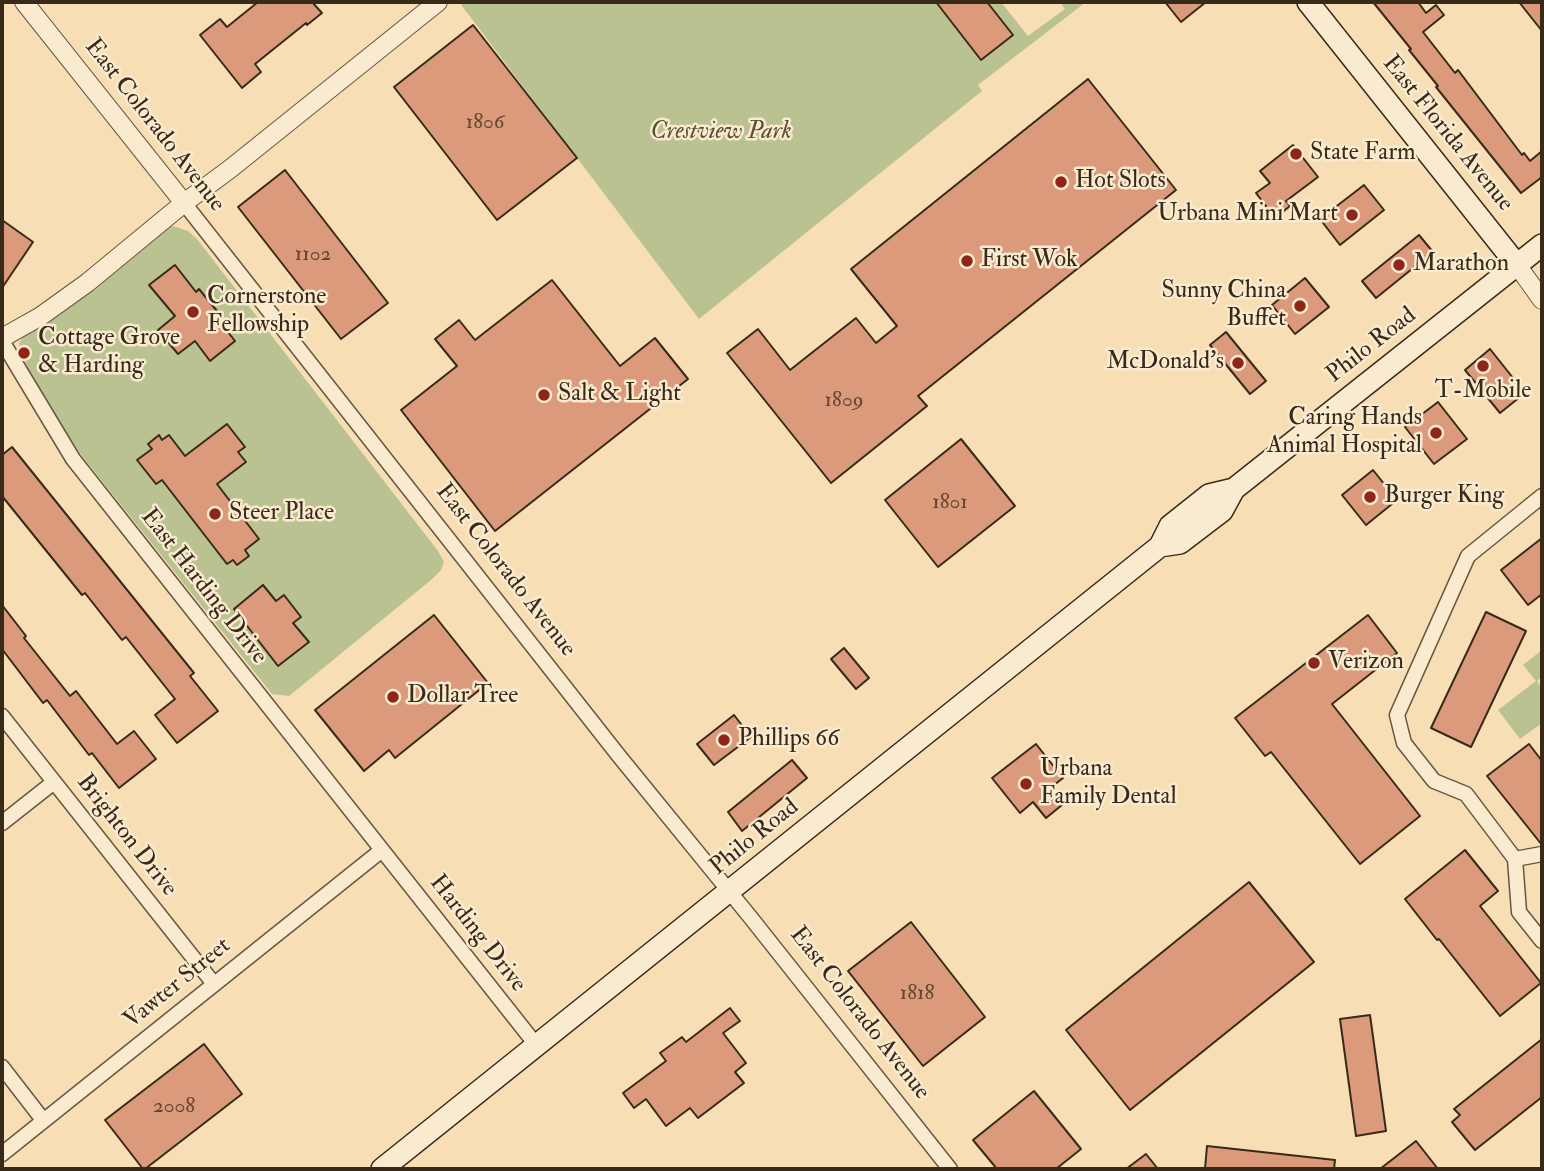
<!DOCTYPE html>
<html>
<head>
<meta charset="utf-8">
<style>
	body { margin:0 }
	#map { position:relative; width:1544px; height:1171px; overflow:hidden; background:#f7deb5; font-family:"IM FELL Double Pica",serif }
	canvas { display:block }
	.frame { position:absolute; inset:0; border:4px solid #382a19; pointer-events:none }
</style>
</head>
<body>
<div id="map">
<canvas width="1544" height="1171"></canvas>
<div class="frame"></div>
</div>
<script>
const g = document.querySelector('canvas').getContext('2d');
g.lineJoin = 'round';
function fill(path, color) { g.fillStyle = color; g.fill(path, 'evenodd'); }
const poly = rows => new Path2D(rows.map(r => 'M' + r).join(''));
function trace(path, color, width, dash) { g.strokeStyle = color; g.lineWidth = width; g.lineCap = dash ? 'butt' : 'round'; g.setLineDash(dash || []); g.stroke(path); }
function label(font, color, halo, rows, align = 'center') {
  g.font = font + ' "IM FELL Double Pica",serif'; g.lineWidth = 5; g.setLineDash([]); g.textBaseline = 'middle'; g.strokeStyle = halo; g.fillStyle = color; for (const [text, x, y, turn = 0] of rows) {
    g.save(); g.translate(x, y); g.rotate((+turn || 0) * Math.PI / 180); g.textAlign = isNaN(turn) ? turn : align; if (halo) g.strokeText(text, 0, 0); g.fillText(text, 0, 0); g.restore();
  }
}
const green = poly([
	[459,2,1001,2,1028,36,1065,9,1060,2,1086,2,978,85,982,91,699,319],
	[173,226,188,231,197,239,438,551,444,562,441,570,431,580,289,696,272,694,82,456,47,405,20,352,19,343,25,335,81,297,166,228],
	[1542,650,1542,676,1537,681,1542,689,1542,723,1520,739,1498,710,1536,681,1523,665]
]);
const building = poly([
	[258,2,312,2,322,13,307,25,306,23,255,64,261,72,242,88,200,35,220,19,227,27,258,2],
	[936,2,987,2,1013,35,981,60,936,2],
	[1165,2,1206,2,1181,22,1165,2],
	[1373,2,1418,2,1426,13,1436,5,1444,15,1423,32,1455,73,1458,70,1522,155,1524,153,1530,161,1542,151,1542,177,1521,193,1436,87,1438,86,1409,50,1411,49,1373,2],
	[1519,2,1542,2,1542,31,1519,2],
	[473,25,577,158,497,220,394,87,473,25],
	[1088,79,1176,190,918,396,927,406,831,483,727,353,758,329,790,370,856,318,876,343,897,326,851,269,1088,79],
	[1293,145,1318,177,1286,201,1290,206,1275,218,1256,193,1270,183,1260,171,1293,145],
	[285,170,388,303,341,339,238,207,285,170],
	[1364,185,1384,210,1340,245,1320,219,1364,185],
	[2,220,33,242,2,288,2,220],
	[1419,235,1433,252,1376,298,1362,281,1419,235],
	[175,265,196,292,199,289,217,311,213,313,235,341,210,361,195,341,178,354,158,330,175,316,149,285,175,265],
	[1305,278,1329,307,1295,334,1272,305,1305,278],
	[552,280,620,366,655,338,688,379,495,531,401,410,457,366,435,339,459,320,475,340,552,280],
	[1226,332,1266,381,1250,394,1210,345,1226,332],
	[1490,349,1525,393,1500,413,1465,370,1490,349],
	[1438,402,1467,439,1434,464,1405,427,1438,402],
	[227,424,245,447,238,452,246,462,217,484,259,539,245,550,249,556,237,565,233,560,227,564,162,480,156,484,137,460,152,449,148,444,159,435,162,440,169,435,185,456,227,424],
	[961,439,1015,506,938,567,885,500,961,439],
	[12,447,194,673,190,676,218,711,177,743,155,715,175,699,126,637,122,640,85,593,82,595,2,496,2,455,12,447],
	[1373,470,1397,500,1366,525,1342,495,1373,470],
	[1542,538,1542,594,1528,605,1501,570,1542,538],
	[263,585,276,601,284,595,301,617,293,623,309,642,278,666,234,609,263,585],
	[2,605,26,636,24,638,70,696,76,691,117,744,134,731,156,759,119,788,92,753,89,755,47,700,43,703,2,649,2,605],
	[1486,612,1526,631,1471,747,1431,728,1486,612],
	[434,615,488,683,395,758,389,750,364,771,315,710,434,615],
	[1368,615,1397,653,1332,704,1420,816,1360,864,1271,752,1265,756,1235,718,1368,615],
	[844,648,869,678,856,689,831,659,844,648],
	[734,715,751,737,714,765,697,744,734,715],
	[1036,744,1063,778,1049,789,1062,805,1046,818,1033,802,1020,813,992,778,1036,744],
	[1529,744,1542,761,1542,845,1487,776,1529,744],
	[792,760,807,778,742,831,728,812,792,760],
	[1465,850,1498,891,1480,906,1541,983,1500,1016,1439,939,1437,940,1405,899,1465,850],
	[1249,882,1314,962,1130,1110,1066,1030,1249,882],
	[911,922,985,1017,923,1066,848,971,911,922],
	[730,1008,740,1021,723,1033,746,1063,735,1072,744,1083,698,1118,690,1108,666,1126,646,1099,634,1108,623,1093,666,1061,660,1053,682,1037,686,1042,730,1008],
	[1370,1015,1386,1131,1356,1136,1340,1019,1370,1015],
	[1542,1039,1542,1097,1475,1150,1452,1122,1460,1115,1454,1109,1542,1039],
	[204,1044,242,1094,145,1169,143,1169,105,1120,204,1044],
	[1034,1091,1081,1149,1056,1169,997,1169,973,1140,1034,1091],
	[1416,1141,1438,1169,1380,1169,1416,1141],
	[1207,1146,1335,1160,1334,1169,1205,1169,1207,1146],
	[1146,1154,1158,1169,1126,1169,1146,1154]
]);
const minor = poly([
	[184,203,619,756,751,918,950,1169],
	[2,341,73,459,537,1046],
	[1542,496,1468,556,1397,715,1404,743,1434,781,1466,794,1515,859,1519,912,1542,941],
	[2,716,214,984],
	[2,823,54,782],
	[1515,859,1542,854],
	[2,1067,43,1120],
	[2,1154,382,850]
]);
const tertiary = poly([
	[24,2,184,203],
	[1517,265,1542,300],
	[2,338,41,316,87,283,184,203,230,169,438,2]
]);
const secondary = poly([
	[1308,2,1517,265],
	[1160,546,1180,543,1222,511,1234,489,1542,245],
	[382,1169,1160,546,1170,526,1209,495,1234,489]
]);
const markers = [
	[1296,154,7,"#8f2418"],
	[1061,182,7,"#8f2418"],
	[1352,215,7,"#8f2418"],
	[967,261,7,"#8f2418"],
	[1399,265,7,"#8f2418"],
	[1300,306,7,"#8f2418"],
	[193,312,7,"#8f2418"],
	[24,353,7,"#8f2418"],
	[1238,363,7,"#8f2418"],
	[1483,366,7,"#8f2418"],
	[544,395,7,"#8f2418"],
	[1436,433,7,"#8f2418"],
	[1370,497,7,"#8f2418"],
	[215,514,7,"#8f2418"],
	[1314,663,7,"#8f2418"],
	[393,697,7,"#8f2418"],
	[724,740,7,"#8f2418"],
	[1026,784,7,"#8f2418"]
];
const numberNames = [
	["1806",485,123],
	["1102",313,255],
	["1809",844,401],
	["1801",950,503],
	["1818",917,994],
	["2008",174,1107]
];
const streetNames = [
	["East Colorado Avenue",154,126,52],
	["East Florida Avenue",1447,134,51],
	["Philo Road",1372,346,-38],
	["East Colorado Avenue",505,571,52],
	["East Harding Drive",203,587,52],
	["Brighton Drive",126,836,52],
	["Philo Road",755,838,-39],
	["Harding Drive",477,934,52],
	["Vawter Street",178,984,-39],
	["East Colorado Avenue",859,1014,52]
];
const parkNames = [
	["Crestview Park",721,133]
];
const poiNames = [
	["State Farm",1310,154],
	["Hot Slots",1075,182],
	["Urbana Mini Mart",1338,215,"right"],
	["First Wok",981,261],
	["Marathon",1413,265],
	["Sunny China",1286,292,"right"],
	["Buffet",1286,320,"right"],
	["Cornerstone",207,298],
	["Fellowship",207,326],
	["Cottage Grove",38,339],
	["& Harding",38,367],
	["McDonald's",1224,363,"right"],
	["T-Mobile",1483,392,"center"],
	["Salt & Light",558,395],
	["Caring Hands",1422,419,"right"],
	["Animal Hospital",1422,447,"right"],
	["Burger King",1384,497],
	["Steer Place",229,514],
	["Verizon",1328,663],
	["Dollar Tree",407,697],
	["Phillips 66",738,740],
	["Urbana",1040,770],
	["Family Dental",1040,798]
];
fill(green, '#b9c290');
fill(building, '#dc9a7d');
trace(building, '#382a19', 2);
trace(minor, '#685740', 17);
trace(tertiary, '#685740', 20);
trace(secondary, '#382a19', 24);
trace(minor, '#faeacf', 14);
trace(tertiary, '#faeacf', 18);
trace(secondary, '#faeacf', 21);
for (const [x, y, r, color] of markers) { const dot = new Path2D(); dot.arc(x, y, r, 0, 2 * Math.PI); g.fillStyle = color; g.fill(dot); trace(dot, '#faeacf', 2.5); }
label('21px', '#614632', null, numberNames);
label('24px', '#382a19', '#faeacf', streetNames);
label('italic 24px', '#585037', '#faeacf', parkNames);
label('24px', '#382a19', '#faeacf', poiNames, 'left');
</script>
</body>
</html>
